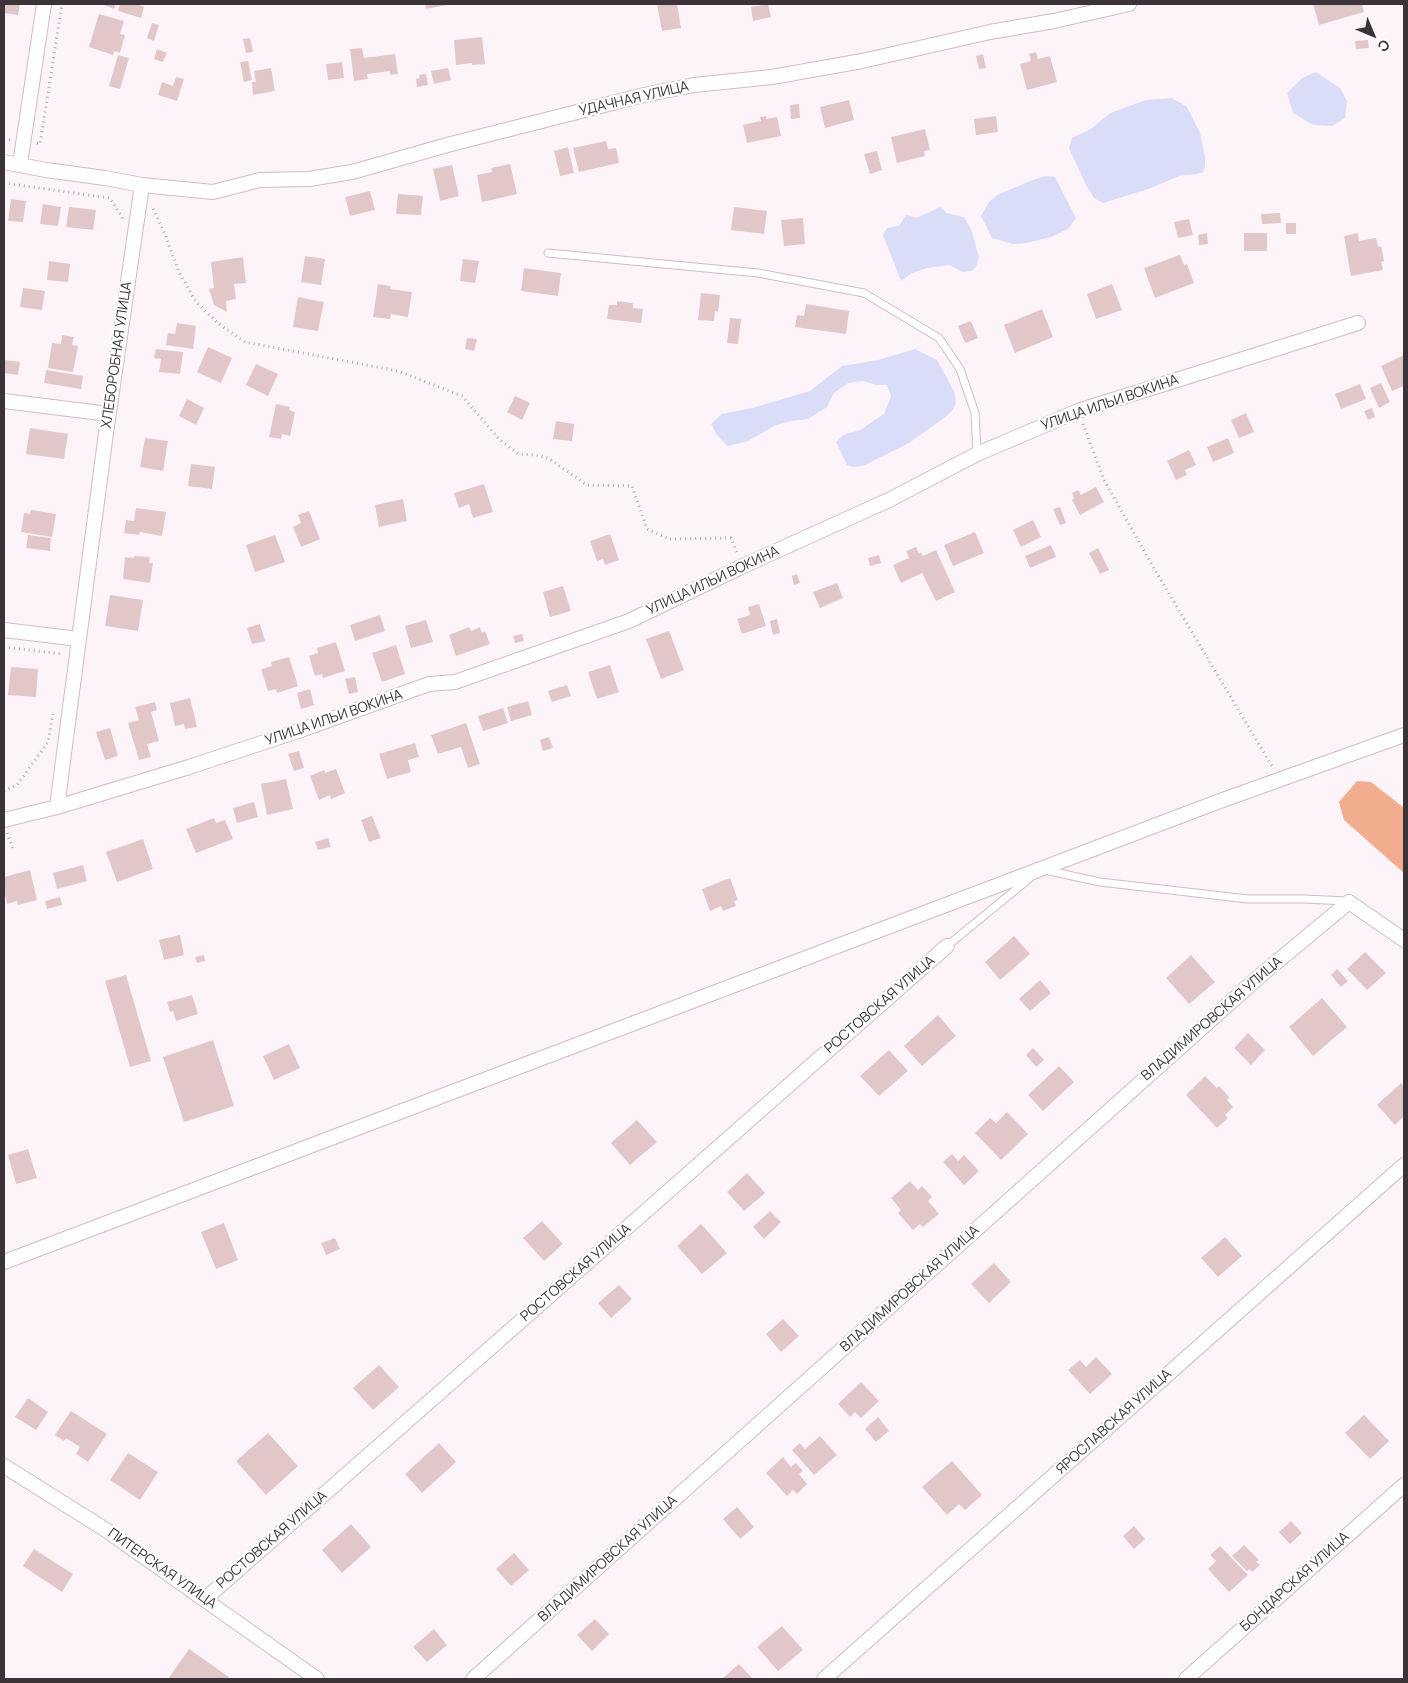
<!DOCTYPE html>
<html>
<head>
<meta charset="utf-8">
<style>
	body { margin:0 }
	#map { position:relative; width:1408px; height:1683px; overflow:hidden; background:#fdf4f9; font-family:Manrope,sans-serif }
	canvas { display:block }
	.frame { position:absolute; inset:0; border:5px solid #3b3338; pointer-events:none }
	.north { position:absolute; left:1348px; top:10px; width:50px; height:50px; -webkit-text-stroke:4px #fff; paint-order:stroke; rotate:135deg; font-size:14px; font-weight:700; line-height:20px; text-align:center; color:#3b3338 }
	.north::after { content:''; display:block; margin:auto; width:18px; height:22px; background:#3b3338; clip-path:polygon(50% 0,100% 100%,50% 72%,0 100%) }
</style>
</head>
<body>
<div id="map">
<canvas width="1408" height="1683"></canvas>
<div class="frame"></div>
<div class="north">С</div>
</div>
<script>
const g = document.querySelector('canvas').getContext('2d');
g.lineJoin = 'round';
function fill(path, color) { g.fillStyle = color; g.fill(path, 'evenodd'); }
const poly = rows => new Path2D(rows.map(r => 'M' + r).join(''));
function trace(path, color, width, dash) { g.strokeStyle = color; g.lineWidth = width; g.lineCap = dash ? 'butt' : 'round'; g.setLineDash(dash || []); g.stroke(path); }
function label(font, color, halo, rows, align = 'center') {
  g.font = font + ' Manrope,sans-serif'; g.lineWidth = 4.5; g.setLineDash([]); g.textBaseline = 'middle'; g.strokeStyle = halo; g.fillStyle = color; for (const [text, x, y, turn = 0] of rows) {
    g.save(); g.translate(x, y); g.rotate((+turn || 0) * Math.PI / 180); g.textAlign = isNaN(turn) ? turn : align; if (halo) g.strokeText(text, 0, 0); g.fillText(text, 0, 0); g.restore();
  }
}
const forest = poly([
	[1357,781,1371,782,1404,808,1404,873,1344,820,1339,802]
]);
const water = poly([
	[1316,72,1340,88,1347,101,1345,118,1332,126,1313,125,1293,113,1287,93,1302,78],
	[1172,98,1187,107,1200,133,1205,156,1205,166,1203,172,1197,174,1179,176,1151,188,1103,203,1094,198,1086,185,1069,148,1072,138,1091,129,1110,113,1146,100],
	[1046,176,1055,177,1076,218,1068,229,1051,237,1027,243,1013,244,992,238,981,216,989,202,997,195,1030,181],
	[940,207,947,213,964,217,971,229,979,257,976,267,971,271,962,272,950,265,927,268,912,273,901,281,883,235,887,228,899,226,906,215,917,218],
	[915,349,937,360,954,391,956,401,955,406,952,411,944,418,909,443,865,465,854,467,847,465,836,442,843,435,860,430,884,414,891,396,887,385,876,385,863,381,848,383,834,393,827,407,808,419,791,421,774,426,748,441,727,446,717,435,711,424,722,414,752,408,810,391,842,366,878,360]
]);
const building = poly([
	[4,4,20,4,18,15,4,13],
	[104,4,116,4,114,9,104,5],
	[120,4,136,4,144,7,141,18,118,11],
	[425,4,447,4,447,5,426,9],
	[657,4,677,4,681,28,662,31],
	[768,4,771,17,753,21,751,7],
	[1313,4,1362,4,1364,12,1319,25],
	[99,14,124,21,120,34,125,35,120,53,114,51,113,55,89,47],
	[152,23,159,25,154,41,147,38],
	[482,37,485,64,472,65,472,63,456,65,454,40],
	[250,38,253,52,246,53,243,39],
	[1368,40,1369,48,1356,49,1355,41],
	[362,48,364,58,395,54,398,74,390,75,390,71,367,74,368,79,354,81,350,49],
	[157,49,167,53,163,62,154,59],
	[1036,52,1038,59,1050,56,1057,82,1027,90,1020,64,1031,61,1029,54],
	[983,54,986,68,979,69,976,56],
	[118,55,129,58,120,89,109,86],
	[248,61,252,80,244,82,240,62],
	[342,62,344,78,328,80,326,64],
	[271,68,275,91,253,95,252,82,256,82,254,71],
	[448,68,451,80,434,84,431,71],
	[426,74,428,85,417,87,416,79,420,78,419,75],
	[176,77,184,79,177,101,158,95,162,82,173,86],
	[849,100,854,120,825,128,820,107],
	[799,104,800,118,791,119,790,105],
	[766,116,766,119,777,117,781,136,747,143,743,125,761,121,760,117],
	[996,116,998,132,976,135,974,119],
	[925,129,930,150,924,151,925,156,897,163,891,137],
	[606,141,608,149,616,148,619,163,579,172,573,148],
	[568,147,574,173,560,176,554,151],
	[877,151,882,170,870,174,864,154],
	[510,164,517,194,482,202,477,175,492,172,491,168],
	[452,165,459,196,440,201,433,169],
	[370,191,375,210,350,216,345,197],
	[398,194,423,196,421,215,396,214],
	[11,199,26,201,23,222,8,221],
	[43,204,61,207,58,226,40,224],
	[69,207,96,210,93,230,66,227],
	[734,207,767,211,764,234,731,230],
	[1280,213,1281,223,1262,224,1261,214],
	[803,218,805,244,784,246,781,220],
	[1189,219,1193,235,1178,238,1174,222],
	[1286,223,1296,223,1296,234,1286,234],
	[1207,233,1208,244,1199,245,1198,235],
	[1244,233,1267,233,1267,251,1244,251],
	[1358,233,1359,241,1376,238,1378,247,1381,246,1384,261,1381,262,1383,270,1351,276,1344,236],
	[1180,255,1184,265,1187,264,1194,283,1155,298,1144,268],
	[305,256,325,259,321,285,301,282],
	[243,257,246,283,234,284,236,299,226,301,227,312,214,305,209,289,214,288,211,262],
	[463,259,479,261,475,283,460,281],
	[49,261,70,264,68,282,47,280],
	[524,268,561,273,558,296,521,291],
	[378,284,391,286,390,289,412,292,408,317,391,314,390,319,373,317],
	[1112,284,1122,310,1096,319,1087,294],
	[23,288,45,291,42,310,20,307],
	[701,293,720,295,718,312,715,311,714,321,698,320],
	[298,297,324,302,318,331,293,327],
	[617,301,633,303,633,308,643,309,641,323,607,319,609,305,617,305],
	[806,304,849,311,846,334,795,327,797,315,804,316],
	[1042,309,1053,337,1015,353,1004,325],
	[730,318,741,319,738,344,727,343],
	[971,321,978,338,965,343,958,326],
	[177,323,196,326,193,349,166,345,168,333,175,334],
	[62,335,74,337,72,345,78,346,73,372,48,368,52,343,61,344],
	[467,338,477,339,474,351,465,349],
	[208,347,232,358,221,383,197,372],
	[156,349,183,352,180,374,159,372,161,359,154,358],
	[1404,355,1404,386,1392,391,1381,366],
	[5,360,20,362,18,375,4,373],
	[256,364,278,374,268,396,246,385],
	[46,370,83,376,81,389,44,383],
	[1381,383,1390,402,1379,408,1370,388],
	[1360,384,1366,399,1341,409,1335,394],
	[515,396,530,403,522,420,507,412],
	[187,399,204,408,196,425,179,416],
	[276,404,290,407,289,410,295,412,290,436,282,434,281,439,269,437],
	[1372,408,1375,417,1368,420,1364,411],
	[1246,413,1254,432,1239,438,1231,420],
	[556,421,574,424,572,441,553,439],
	[30,428,68,434,64,459,26,454],
	[145,438,168,441,163,471,140,467],
	[1228,438,1234,453,1213,462,1207,447],
	[1189,450,1196,465,1185,470,1187,475,1176,480,1167,461],
	[191,464,215,467,212,489,188,486],
	[484,484,493,512,473,518,469,504,459,508,454,493],
	[1096,487,1104,502,1080,515,1072,500,1074,498,1072,493,1078,490,1081,495],
	[403,499,407,521,379,527,375,505],
	[1060,507,1066,523,1060,525,1053,509],
	[136,508,166,512,162,536,140,532,139,535,124,533,126,520,134,521],
	[31,510,56,514,52,537,21,532,24,513,30,514],
	[309,511,320,539,301,547,293,527,301,523,298,515],
	[1033,520,1041,537,1021,547,1013,530],
	[975,532,984,553,953,566,944,545],
	[610,534,619,560,605,565,603,559,597,561,590,541],
	[28,535,51,538,50,551,26,548],
	[275,535,285,562,255,572,246,545],
	[1051,545,1056,557,1030,568,1025,556],
	[916,547,919,554,921,552,923,556,936,550,955,592,936,601,922,573,901,583,893,565,909,558,906,551],
	[1098,548,1109,570,1100,574,1089,553],
	[879,555,881,563,870,566,868,558],
	[134,556,150,557,149,563,153,563,150,583,123,579,125,557,134,558],
	[797,574,800,583,794,585,792,576],
	[837,583,843,598,820,608,813,592],
	[563,586,571,611,550,617,543,592],
	[110,595,143,600,138,631,105,626],
	[759,604,766,626,742,634,737,619,750,615,748,607],
	[380,615,385,631,355,641,350,625],
	[777,619,780,633,773,635,770,621],
	[426,620,433,642,411,648,405,626],
	[260,624,265,641,252,644,247,628],
	[469,627,471,631,480,627,482,633,485,631,490,644,456,656,449,635],
	[669,631,684,670,661,679,646,639],
	[522,634,524,641,515,643,513,636],
	[336,642,345,671,323,678,322,674,315,676,309,656,318,653,317,648],
	[396,645,405,674,382,682,372,653],
	[289,657,298,686,277,693,276,689,268,691,261,669,272,666,271,662],
	[610,665,619,692,597,699,588,672],
	[11,667,38,669,36,697,8,695],
	[355,677,358,692,349,694,345,679],
	[567,685,571,696,552,702,548,691],
	[310,689,314,705,301,709,297,693],
	[190,698,197,727,185,729,184,724,175,726,170,703],
	[528,701,532,715,511,721,507,707],
	[155,702,157,710,151,712,159,741,147,744,151,757,139,760,128,723,139,720,135,707],
	[503,708,508,723,483,731,478,716],
	[466,723,480,764,468,768,461,747,438,754,431,735],
	[110,728,118,756,105,760,96,732],
	[549,737,553,748,543,751,540,740],
	[415,743,419,757,408,760,411,772,387,779,379,754],
	[299,751,304,768,294,771,288,754],
	[336,769,345,793,331,799,330,795,319,800,310,776,324,770,325,773],
	[286,779,293,809,267,815,261,784],
	[254,802,258,817,237,823,233,808],
	[372,816,381,838,369,842,361,820],
	[214,818,216,823,225,820,233,839,196,853,186,829],
	[328,838,331,847,318,850,315,842],
	[143,839,153,869,117,882,106,852],
	[83,865,87,881,57,889,53,873],
	[30,870,37,900,18,905,17,901,7,904,4,890,4,877],
	[730,878,738,900,734,901,736,906,723,911,721,906,710,911,702,889],
	[60,897,62,905,47,909,45,901],
	[180,935,184,955,164,960,159,940],
	[1014,936,1030,954,1000,980,985,962],
	[1365,952,1386,973,1367,990,1347,969],
	[204,955,205,961,197,963,195,957],
	[1191,955,1215,982,1189,1004,1166,978],
	[1337,969,1348,981,1341,987,1331,975],
	[126,975,151,1061,130,1067,105,981],
	[1040,980,1051,993,1030,1011,1019,999],
	[192,995,198,1014,176,1021,173,1011,170,1012,167,1002],
	[1322,998,1347,1027,1313,1056,1289,1027],
	[938,1015,956,1036,922,1066,904,1046],
	[1248,1033,1265,1050,1251,1065,1234,1048],
	[213,1040,234,1106,184,1122,163,1057],
	[289,1044,300,1068,274,1080,263,1056],
	[1033,1048,1044,1060,1036,1067,1026,1055],
	[889,1050,908,1071,879,1096,860,1076],
	[1059,1066,1074,1082,1043,1111,1028,1095],
	[1205,1076,1217,1088,1219,1086,1229,1097,1227,1100,1233,1107,1225,1115,1228,1118,1217,1128,1186,1095],
	[1401,1083,1404,1087,1404,1116,1395,1125,1377,1105],
	[1007,1112,1028,1134,1001,1160,975,1133,990,1118,996,1123],
	[637,1120,657,1142,630,1165,611,1143],
	[28,1149,37,1178,16,1184,8,1155],
	[952,1154,958,1161,964,1155,979,1171,964,1185,943,1162],
	[747,1173,765,1193,744,1211,727,1192],
	[910,1181,918,1190,922,1186,932,1197,928,1201,939,1214,923,1227,920,1224,913,1230,898,1213,901,1210,891,1198],
	[770,1211,781,1222,764,1239,753,1227],
	[542,1221,563,1244,544,1261,523,1238],
	[224,1223,238,1260,216,1269,201,1232],
	[701,1224,727,1253,702,1274,677,1246],
	[1225,1237,1242,1256,1218,1277,1201,1258],
	[335,1238,340,1249,326,1255,321,1243],
	[994,1263,1011,1282,989,1303,971,1284],
	[619,1285,632,1299,611,1318,598,1303],
	[783,1319,799,1336,781,1352,766,1334],
	[1096,1357,1112,1374,1090,1394,1068,1370,1080,1360,1086,1367],
	[379,1365,399,1387,373,1410,353,1388],
	[861,1382,879,1401,861,1418,855,1412,850,1417,838,1404],
	[28,1398,48,1412,36,1430,15,1417],
	[71,1411,107,1434,88,1462,76,1454,80,1447,66,1438,64,1441,55,1435],
	[1364,1415,1389,1441,1370,1459,1345,1433],
	[878,1417,889,1431,876,1442,865,1429],
	[268,1433,298,1466,266,1495,236,1461],
	[820,1436,837,1455,814,1475,792,1450,800,1443,805,1449],
	[439,1443,456,1462,422,1493,405,1474],
	[128,1453,158,1472,140,1500,110,1480],
	[783,1457,791,1467,796,1463,803,1471,799,1474,807,1484,797,1494,793,1490,787,1496,766,1473],
	[952,1461,982,1495,965,1510,959,1504,947,1515,922,1487],
	[737,1507,754,1527,740,1539,723,1519],
	[1291,1521,1302,1533,1290,1544,1279,1532],
	[351,1524,371,1547,342,1573,322,1550],
	[1134,1526,1145,1539,1134,1549,1123,1536],
	[1244,1545,1259,1560,1256,1562,1260,1565,1252,1572,1249,1569,1247,1571,1232,1556],
	[1220,1546,1248,1575,1229,1592,1208,1569,1216,1561,1210,1555],
	[34,1549,73,1574,62,1592,23,1566],
	[514,1553,529,1570,511,1586,496,1569],
	[595,1619,609,1634,592,1651,577,1635],
	[782,1626,803,1650,778,1671,757,1647],
	[434,1629,447,1645,427,1662,413,1647],
	[189,1649,229,1677,228,1679,168,1679],
	[739,1664,753,1679,722,1679]
]);
const path = poly([
	[4,139,11,140],
	[37,143,40,144,62,4],
	[4,183,110,198,123,219],
	[153,209,164,232,179,272,196,302,219,324,245,342,398,371,462,396,500,440,519,454,535,455,548,458,587,485,632,486,647,529,669,539,731,538,738,555],
	[1083,424,1104,480,1152,565,1273,768],
	[4,647,62,654],
	[4,791,17,785,48,742,53,714],
	[7,833,14,851]
]);
const service = poly([
	[548,253,758,273,864,293,939,338,960,369,975,413,977,454],
	[1045,870,1100,882,1248,899,1304,899,1347,901],
	[947,946,1030,878]
]);
const minor = poly([
	[4,162,46,170,105,178,142,185,106,433,57,807],
	[20,164,44,4],
	[142,185,213,192,260,180,309,179,352,172,451,144,644,95,694,85,772,77,862,61,990,32,1054,21,1129,4],
	[4,401,109,414],
	[4,630,79,639],
	[4,820,57,807,189,767,304,729,429,684,455,682,629,621,743,566,889,500,977,454,1078,411,1358,323],
	[4,1262,1220,801,1404,735],
	[4,1466,106,1530,317,1679],
	[205,1599,947,946],
	[473,1679,1261,975,1349,902,1404,940],
	[824,1679,1404,1165],
	[1186,1679,1404,1485]
]);
const streetNames = [
	["УДАЧНАЯ УЛИЦА",634,99,-13],
	["ХЛЕБОРОБНАЯ УЛИЦА",117,355,-82],
	["УЛИЦА ИЛЬИ ВОКИНА",1110,403,-19],
	["УЛИЦА ИЛЬИ ВОКИНА",713,581,-25],
	["УЛИЦА ИЛЬИ ВОКИНА",334,718,-19],
	["РОСТОВСКАЯ УЛИЦА",880,1005,-41],
	["ВЛАДИМИРОВСКАЯ УЛИЦА",1212,1019,-41],
	["РОСТОВСКАЯ УЛИЦА",576,1273,-41],
	["ВЛАДИМИРОВСКАЯ УЛИЦА",910,1289,-42],
	["ЯРОСЛАВСКАЯ УЛИЦА",1114,1422,-42],
	["РОСТОВСКАЯ УЛИЦА",272,1540,-41],
	["ВЛАДИМИРОВСКАЯ УЛИЦА",608,1559,-42],
	["ПИТЕРСКАЯ УЛИЦА",162,1569,35],
	["БОНДАРСКАЯ УЛИЦА",1295,1582,-42]
];
fill(forest, '#f2ac8e');
fill(water, '#daddf8');
fill(building, '#e2c7c9');
trace(service, '#d1bbc8', 9);
trace(minor, '#d1bbc8', 16);
trace(path, '#afa7ac', 3, [1, 4]);
trace(service, '#fff', 7);
trace(minor, '#fff', 14);
label('14px', '#3b3338', '#fff', streetNames);
</script>
</body>
</html>
